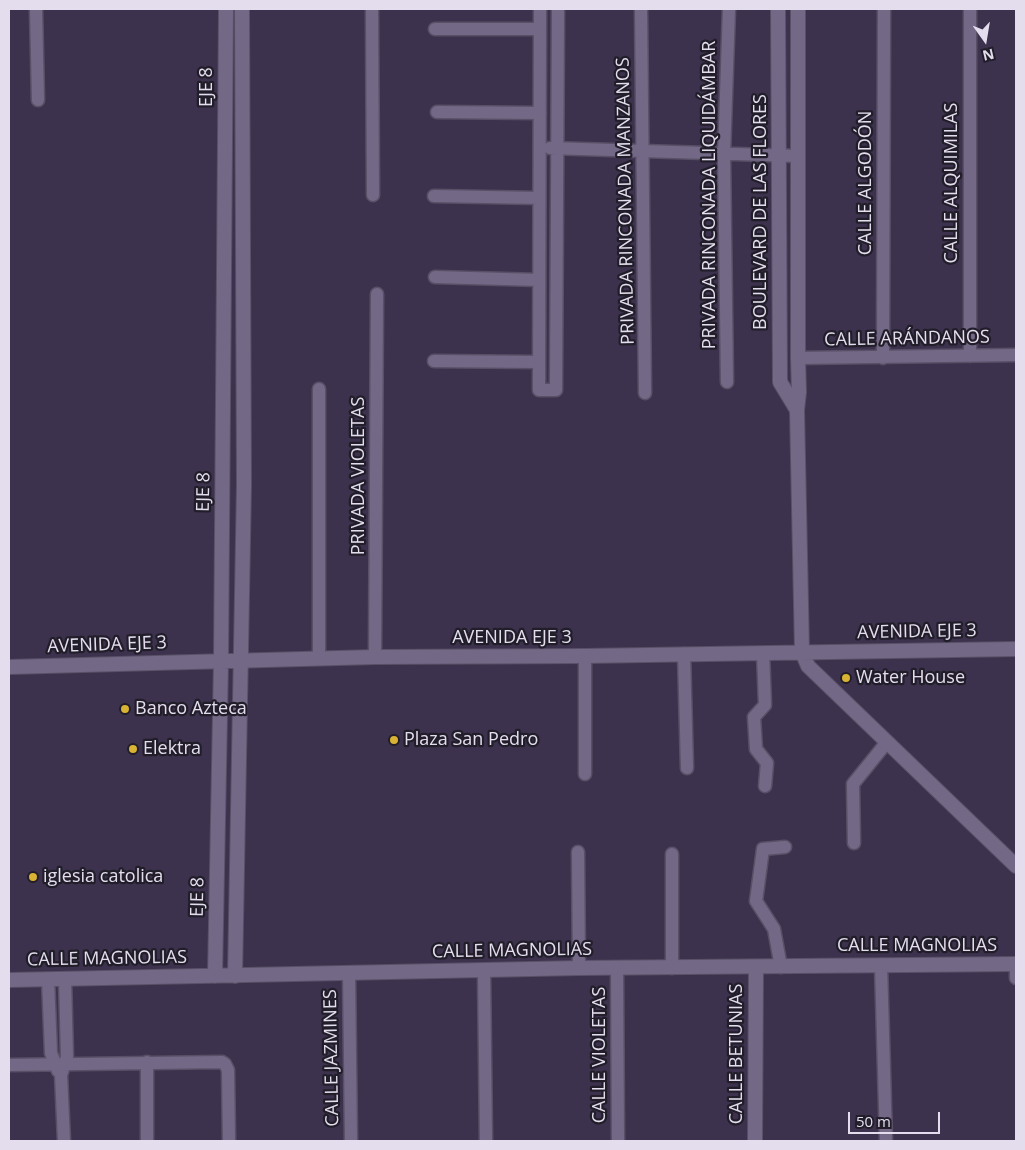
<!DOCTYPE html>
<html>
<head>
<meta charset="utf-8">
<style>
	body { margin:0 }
	#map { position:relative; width:1025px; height:1150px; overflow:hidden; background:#3c324d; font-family:"Open Sans",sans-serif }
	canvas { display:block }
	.frame { position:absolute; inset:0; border:10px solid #e3ddee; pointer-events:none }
	.north { position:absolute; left:960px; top:15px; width:50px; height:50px; -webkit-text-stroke:4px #211d29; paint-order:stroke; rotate:167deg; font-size:14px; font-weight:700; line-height:20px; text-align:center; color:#e3ddee }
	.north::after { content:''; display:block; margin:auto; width:18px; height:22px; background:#e3ddee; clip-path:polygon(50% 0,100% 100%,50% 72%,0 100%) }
	.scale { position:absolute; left:848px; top:1112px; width:92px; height:22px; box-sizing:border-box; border:2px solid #e3ddee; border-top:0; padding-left:6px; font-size:15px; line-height:18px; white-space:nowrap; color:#e3ddee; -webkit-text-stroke:4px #211d29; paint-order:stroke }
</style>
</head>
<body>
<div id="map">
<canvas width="1025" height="1150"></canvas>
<div class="frame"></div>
<div class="north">N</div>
<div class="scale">50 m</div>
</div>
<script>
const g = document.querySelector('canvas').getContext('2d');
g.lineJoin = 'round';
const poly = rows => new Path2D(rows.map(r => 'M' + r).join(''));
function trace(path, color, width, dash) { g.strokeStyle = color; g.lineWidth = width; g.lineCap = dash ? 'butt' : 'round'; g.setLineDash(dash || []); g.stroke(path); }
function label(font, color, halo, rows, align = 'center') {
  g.font = font + ' "Open Sans",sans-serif'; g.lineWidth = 4.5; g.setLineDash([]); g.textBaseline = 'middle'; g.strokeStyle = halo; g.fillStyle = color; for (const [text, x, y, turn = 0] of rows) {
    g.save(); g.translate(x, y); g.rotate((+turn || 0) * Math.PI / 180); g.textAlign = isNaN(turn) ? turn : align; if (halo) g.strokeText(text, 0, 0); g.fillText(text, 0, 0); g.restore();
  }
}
const minor = poly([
	[36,9,38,100],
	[372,9,373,195],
	[540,9,539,390,556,390,558,9],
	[641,9,645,393],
	[970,9,970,356],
	[435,29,540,29],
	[437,112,540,113],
	[550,148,798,156],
	[434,196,539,198],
	[435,277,539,280],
	[798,358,1016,355],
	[883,358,884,9],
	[434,361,538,362],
	[727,382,724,154,729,9],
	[319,389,319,658],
	[763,653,765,705,754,717,756,749,767,763,765,786],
	[684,654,687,768],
	[585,656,585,774],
	[375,657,377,294],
	[854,843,853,784,887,742],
	[578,852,579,968],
	[1016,964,1016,978],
	[881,965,886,1141],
	[781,967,774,929,756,901,763,849,785,847],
	[617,968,618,1141],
	[672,968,672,854],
	[484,970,486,1141],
	[349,973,351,1141],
	[48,979,51,1053,58,1071],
	[147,1062,147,1141],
	[9,1065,222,1062,225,1064,228,1070,229,1141],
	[64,1141,61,1075,67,1057,65,979]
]);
const tertiary = poly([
	[778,9,780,382,797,410],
	[798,9,798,358,799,392,797,410,802,652],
	[755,1141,756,967]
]);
const secondary = poly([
	[802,652,808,666,1016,866],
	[9,667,375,657,585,656,1016,649],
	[215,976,221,662,226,9],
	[235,976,244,485,242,9],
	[9,980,579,968,1016,964]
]);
const markers = [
	[846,678,5,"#d9b334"],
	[125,709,5,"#d9b334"],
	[394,740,5,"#d9b334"],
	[133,749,5,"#d9b334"],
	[33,877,5,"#d9b334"]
];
const streetNames = [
	["EJE 8",207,87,-90],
	["CALLE ALGODÓN",866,183,-90],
	["CALLE ALQUIMILAS",952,183,-90],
	["PRIVADA RINCONADA LIQUIDÁMBAR",710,195,-90],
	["PRIVADA RINCONADA MANZANOS",626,201,-91],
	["BOULEVARD DE LAS FLORES",761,212,-90],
	["CALLE ARÁNDANOS",907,339,-1],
	["PRIVADA VIOLETAS",359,476,-90],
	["EJE 8",204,492,-89],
	["AVENIDA EJE 3",917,632,-1],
	["AVENIDA EJE 3",512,638],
	["AVENIDA EJE 3",107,645,-2],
	["EJE 8",198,897,-89],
	["CALLE MAGNOLIAS",917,946],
	["CALLE MAGNOLIAS",512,951,-1],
	["CALLE MAGNOLIAS",107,959,-1],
	["CALLE BETUNIAS",737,1054,-90],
	["CALLE VIOLETAS",600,1055,-90],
	["CALLE JAZMINES",332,1058,-91]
];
const poiNames = [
	["Water House",856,678],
	["Banco Azteca",135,709],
	["Plaza San Pedro",404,740],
	["Elektra",143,749],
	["iglesia catolica",43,877]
];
trace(minor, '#595067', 15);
trace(tertiary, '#595067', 16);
trace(secondary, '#595067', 16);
trace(minor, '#736987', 12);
trace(tertiary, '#736987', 14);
trace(secondary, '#736987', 14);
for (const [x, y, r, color] of markers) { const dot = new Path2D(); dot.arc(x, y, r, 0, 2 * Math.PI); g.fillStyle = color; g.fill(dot); trace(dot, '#211d29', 2); }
label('18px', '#e3ddee', '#211d29', streetNames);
label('18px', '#e3ddee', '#211d29', poiNames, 'left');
</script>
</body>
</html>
